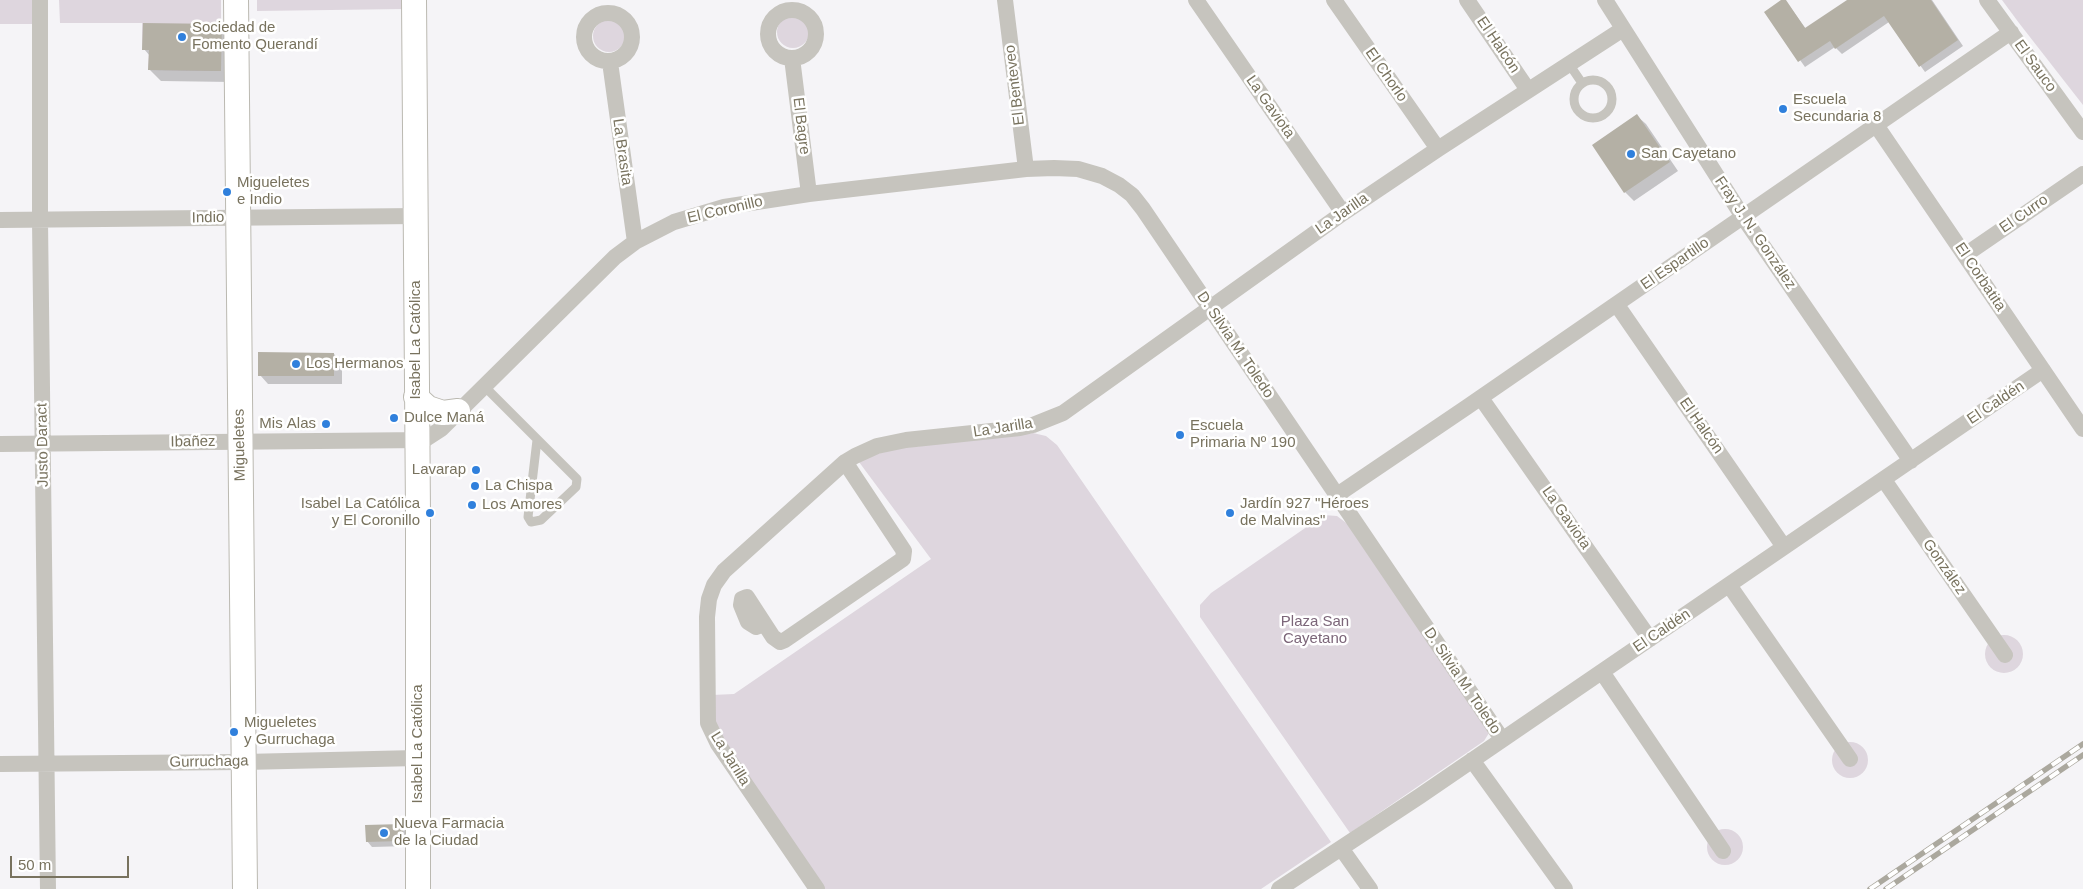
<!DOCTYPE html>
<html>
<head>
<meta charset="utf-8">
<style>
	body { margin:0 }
	#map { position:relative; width:2083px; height:889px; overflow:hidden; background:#f5f4f7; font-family:Arial,sans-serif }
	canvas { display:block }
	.scale { position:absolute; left:10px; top:856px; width:119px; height:22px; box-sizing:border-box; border:2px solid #78725e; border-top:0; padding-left:6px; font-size:15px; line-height:18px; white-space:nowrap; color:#78725e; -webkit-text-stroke:4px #fff; paint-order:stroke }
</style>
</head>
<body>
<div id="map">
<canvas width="2083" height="889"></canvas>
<div class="scale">50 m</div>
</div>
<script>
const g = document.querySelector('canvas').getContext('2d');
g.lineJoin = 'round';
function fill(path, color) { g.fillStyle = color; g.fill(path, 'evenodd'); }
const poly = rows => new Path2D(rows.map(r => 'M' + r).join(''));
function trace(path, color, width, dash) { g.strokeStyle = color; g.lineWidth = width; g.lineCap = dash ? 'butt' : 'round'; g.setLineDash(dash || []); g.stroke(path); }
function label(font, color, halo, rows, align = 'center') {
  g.font = font + ' Arial,sans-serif'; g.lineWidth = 5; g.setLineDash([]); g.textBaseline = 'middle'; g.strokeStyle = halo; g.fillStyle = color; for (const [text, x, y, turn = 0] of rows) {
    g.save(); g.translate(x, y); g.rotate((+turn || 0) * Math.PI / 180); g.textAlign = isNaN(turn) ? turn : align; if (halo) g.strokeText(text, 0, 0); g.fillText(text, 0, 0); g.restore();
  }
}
const green = poly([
	[0,0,34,0,34,24,0,24],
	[59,0,221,0,221,71,148,70,149,50,142,50,142,23,60,23],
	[257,0,404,0,404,9,257,11],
	[2002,0,2083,0,2083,105,2019,23],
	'777 32a16 16 0 1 1 32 0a16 16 0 1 1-32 0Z',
	'593 36a16 16 0 1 1 32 0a16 16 0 1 1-32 0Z',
	[1033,433,1046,436,1057,445,1331,842,1261,889,825,889,719,733,711,706,712,695,734,694,931,559,859,462,867,455,894,449],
	[1324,515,1337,516,1349,525,1489,733,1484,741,1350,833,1200,617,1200,605,1211,593],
	'1985 654a19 19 0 1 1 38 0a19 19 0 1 1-38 0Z',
	'1832 760a18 18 0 1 1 36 0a18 18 0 1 1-36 0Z',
	'1707 847a18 18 0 1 1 36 0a18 18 0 1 1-36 0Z'
]);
const shadow = poly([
	[1785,0,1806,29,1850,0,1932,0,1963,46,1925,72,1889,22,1842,54,1835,47,1805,67,1766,12],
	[221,25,233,36,232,82,161,81,150,70,150,56,144,49],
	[1637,116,1646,124,1678,171,1634,201,1625,192,1594,146],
	[334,354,342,363,342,384,268,384,260,375],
	[403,826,408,831,408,846,372,847,367,841]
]);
const building = poly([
	[1781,0,1786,0,1805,28,1847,0,1931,0,1958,40,1919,67,1884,16,1835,49,1830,41,1798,62,1764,12],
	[143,23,222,24,221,71,148,70,149,50,142,50],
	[1637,114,1670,162,1624,193,1592,145],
	[258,352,334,353,334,376,258,376],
	[403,824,403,841,366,842,365,825]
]);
const lane = poly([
	[1569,64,1582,83],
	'1574 99a19 19 0 1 1 38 0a19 19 0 1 1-38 0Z',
	[484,386,577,479,576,487,541,520,531,522,528,517,537,440]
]);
const street = poly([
	[40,0,40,221,48,889],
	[1005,0,1026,169],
	[1196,0,1343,213],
	[1334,0,1438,149],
	[1467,0,1528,90],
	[1605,0,1743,217,1911,461],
	[1987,0,2083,132],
	'768 34a24 24 0 1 1 48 0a24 24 0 1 1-48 0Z',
	'584 37a24 24 0 1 1 48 0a24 24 0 1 1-48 0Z',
	[792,58,809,194],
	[610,62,635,242],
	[1876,125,2083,429],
	[0,220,417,216],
	[1965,255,2083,174],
	[1617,305,1784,547],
	[1481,398,1650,639],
	[0,444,424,440,441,429,615,257,635,242,674,222,724,207,809,194,1026,169,1054,168,1078,169,1102,176,1119,185,1132,195,1143,209,1502,739],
	[1884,480,2005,655],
	[1337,495,1467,407,2011,32],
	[1729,585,1850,759],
	[764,624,756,627,748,622,741,605,742,599,747,597,773,637,780,642,785,640,903,559,904,551,845,462],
	[1602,672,1723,851],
	[1472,760,1565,889],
	[0,764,244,762,417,758],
	[1341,848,1370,889],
	[817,889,718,744,708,723,707,617,709,599,714,585,724,571,845,462,855,456,877,446,906,440,1020,428,1033,425,1063,413,1343,213,1438,149,1623,29],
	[1279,889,1420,796,2043,370]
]);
const secondary = poly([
	[236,0,245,889],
	[414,0,418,513,418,889],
	[416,397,428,408,443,413,458,411]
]);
const rail = poly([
	[1870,889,2083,744],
	[1886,889,2083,755]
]);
const markers = [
	[182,37,5,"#3080dc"],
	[1783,109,5,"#3080dc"],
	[1631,154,5,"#3080dc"],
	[227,192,5,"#3080dc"],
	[296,364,5,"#3080dc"],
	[394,418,5,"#3080dc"],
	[326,424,5,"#3080dc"],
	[1180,435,5,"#3080dc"],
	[476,470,5,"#3080dc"],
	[475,486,5,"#3080dc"],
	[472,505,5,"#3080dc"],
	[430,513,5,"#3080dc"],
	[1230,513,5,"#3080dc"],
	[234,732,5,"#3080dc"],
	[384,833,5,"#3080dc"]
];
const poiNames = [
	["Sociedad de",192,28],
	["Fomento Querandí",192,45],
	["Escuela",1793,100],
	["Secundaria 8",1793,117],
	["San Cayetano",1641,154],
	["Migueletes",237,183],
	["e Indio",237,200],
	["Los Hermanos",306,364],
	["Dulce Maná",404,418],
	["Mis Alas",316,424,"right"],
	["Escuela",1190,426],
	["Primaria Nº 190",1190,443],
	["Lavarap",466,470,"right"],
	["La Chispa",485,486],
	["Isabel La Católica",420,504,"right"],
	["y El Coronillo",420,521,"right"],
	["Jardín 927 \"Héroes",1240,504],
	["de Malvinas\"",1240,521],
	["Los Amores",482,505],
	["Migueletes",244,723],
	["y Gurruchaga",244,740],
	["Nueva Farmacia",394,824],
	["de la Ciudad",394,841]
];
const streetNames = [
	["El Halcón",1498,45,56],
	["El Sauco",2035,66,54],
	["El Chorlo",1386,75,55],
	["El Benteveo",1015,85,-97],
	["La Gaviota",1270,107,55],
	["El Bagre",801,126,83],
	["La Brasita",622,152,82],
	["El Coronillo",725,210,-13],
	["La Jarilla",1342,214,-35],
	["El Curro",2024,214,-35],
	["Indio",208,218,-1],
	["Fray J. N. González",1755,233,56],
	["El Espartillo",1675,264,-35],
	["El Corbatita",1980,277,56],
	["Isabel La Católica",416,340,-90],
	["D. Silvia M. Toledo",1235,345,56],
	["El Caldén",1996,403,-34],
	["El Halcón",1701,426,55],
	["La Jarilla",1003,428,-9],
	["Ibañez",193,442,-1],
	["Justo Daract",43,445,-91],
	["Migueletes",240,445,-91],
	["La Gaviota",1566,518,55],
	["González",1944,567,55],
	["El Caldén",1662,631,-34],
	["D. Silvia M. Toledo",1462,681,56],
	["Isabel La Católica",418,744,-90],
	["La Jarilla",730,759,58],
	["Gurruchaga",209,762,-1]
];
const parkNames = [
	["Plaza San",1315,622],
	["Cayetano",1315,639]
];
fill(green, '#ded6de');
fill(shadow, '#0003');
fill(building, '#b4b0a5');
trace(secondary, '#bbb9b1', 26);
trace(lane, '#c6c4be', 9);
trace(street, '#c6c4be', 16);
trace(secondary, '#fff', 24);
trace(rail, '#aba89e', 5.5);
trace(rail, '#fff', 4, [11]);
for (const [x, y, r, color] of markers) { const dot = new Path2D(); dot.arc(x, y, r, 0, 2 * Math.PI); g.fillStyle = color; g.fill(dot); trace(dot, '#fff', 2); }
label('15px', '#78725e', '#fff', poiNames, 'left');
label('15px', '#78725e', '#fff', streetNames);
label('15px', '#7c6679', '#fff', parkNames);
</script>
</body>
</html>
